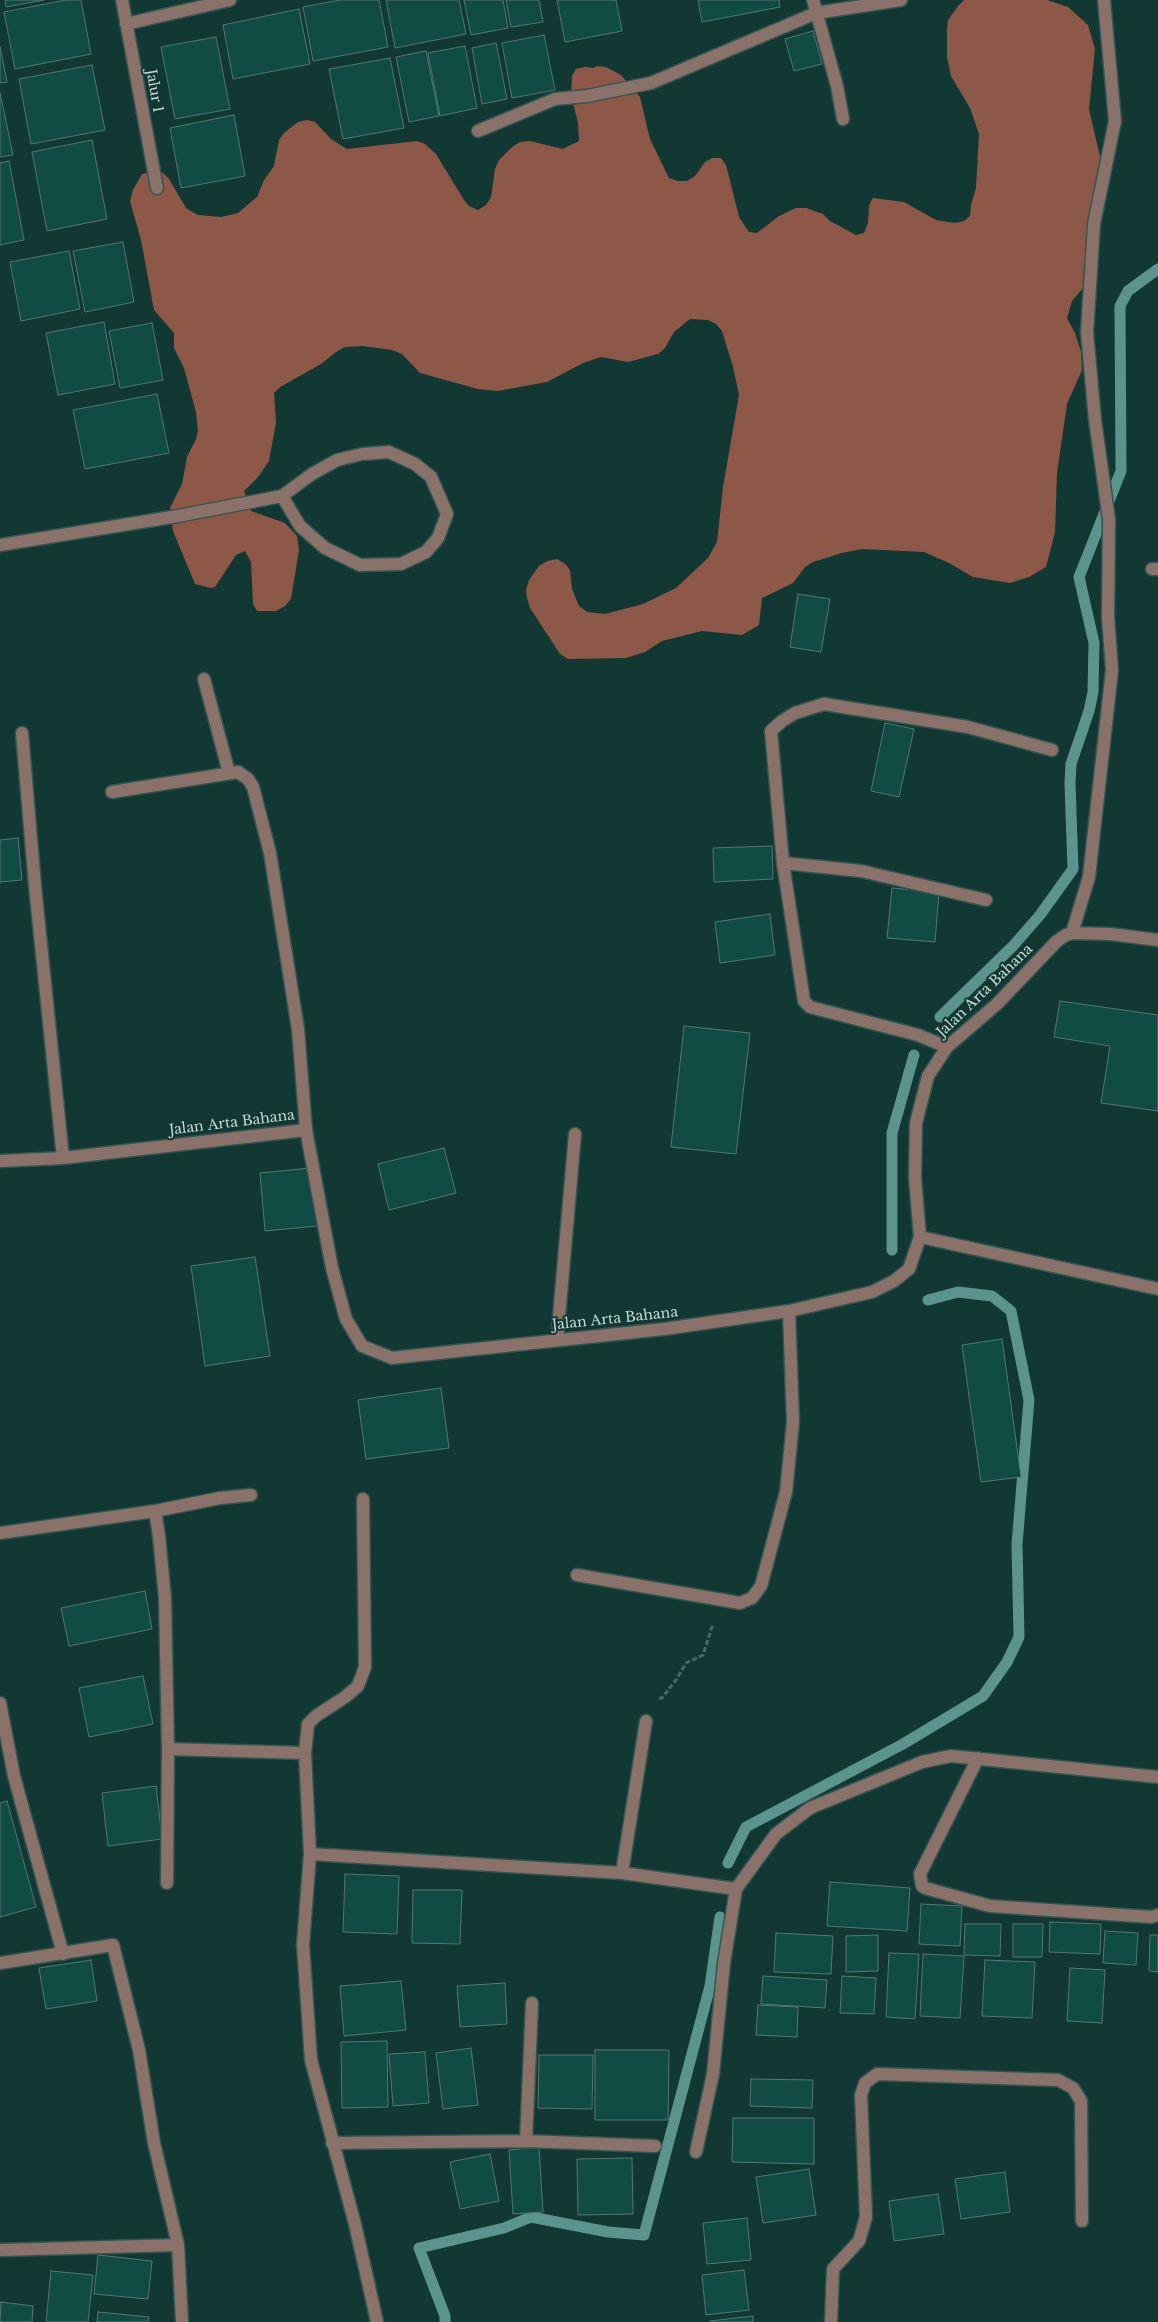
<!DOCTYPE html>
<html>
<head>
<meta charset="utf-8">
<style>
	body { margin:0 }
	canvas { display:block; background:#123833 }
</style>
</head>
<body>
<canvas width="1158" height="2322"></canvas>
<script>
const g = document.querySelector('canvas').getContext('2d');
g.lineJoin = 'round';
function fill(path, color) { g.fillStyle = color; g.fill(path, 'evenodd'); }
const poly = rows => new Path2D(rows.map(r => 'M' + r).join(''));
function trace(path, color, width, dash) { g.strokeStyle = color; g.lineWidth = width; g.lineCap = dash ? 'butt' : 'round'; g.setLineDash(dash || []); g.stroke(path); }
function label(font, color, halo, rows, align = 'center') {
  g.font = font + ' "Libre Baskerville",serif'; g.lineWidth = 4; g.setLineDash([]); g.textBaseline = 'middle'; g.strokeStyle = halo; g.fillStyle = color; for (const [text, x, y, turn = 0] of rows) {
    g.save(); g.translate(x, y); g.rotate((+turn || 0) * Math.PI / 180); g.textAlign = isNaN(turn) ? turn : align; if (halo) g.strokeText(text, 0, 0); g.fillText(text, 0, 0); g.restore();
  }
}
const forest = poly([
	[964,0,1047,0,1068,7,1088,25,1095,49,1089,109,1101,161,1090,280,1072,301,1067,318,1075,333,1081,352,1082,370,1067,404,1057,473,1055,532,1046,567,1029,577,1010,583,973,577,949,563,924,552,862,549,842,553,813,562,805,567,793,583,762,598,759,625,742,635,702,631,662,641,645,652,626,658,568,659,560,654,530,608,527,598,526,590,529,580,539,566,547,561,557,559,565,564,570,570,572,589,579,606,587,612,605,614,643,604,676,588,708,558,717,542,723,487,739,395,733,367,722,331,716,324,708,320,690,319,674,332,665,348,658,354,628,362,601,357,583,363,547,382,498,391,478,389,420,373,402,354,392,350,363,346,345,347,336,352,321,364,280,387,274,393,276,423,269,461,258,477,244,491,251,511,285,523,297,536,299,550,291,599,285,606,276,611,257,611,253,604,251,562,245,551,236,555,215,587,211,588,195,584,173,531,170,508,182,484,187,457,196,439,198,431,196,412,184,368,174,348,174,333,154,310,141,240,130,201,133,190,142,174,151,172,162,172,169,179,186,208,198,215,221,217,238,213,257,197,264,180,274,166,279,140,284,133,298,122,307,120,315,122,331,139,347,149,417,141,425,144,436,154,464,200,469,206,478,210,486,205,491,197,495,169,499,160,512,147,520,142,530,141,563,149,579,141,578,123,571,94,572,76,576,69,585,67,594,68,597,66,606,67,621,75,640,97,650,139,669,178,678,181,687,181,695,176,705,162,712,158,721,158,726,165,739,217,749,232,757,233,779,216,796,208,806,208,823,214,830,221,856,235,864,233,868,223,869,205,873,198,904,202,936,220,955,223,964,221,970,216,971,205,976,188,979,134,970,108,951,76,947,57,947,29,948,20,958,6]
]);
const stream = poly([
	[940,1017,1013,946,1040,915,1073,869,1070,783,1071,764,1089,711,1093,692,1094,643,1079,577,1121,471,1120,306,1128,291,1158,269],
	[892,1250,892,1133,914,1055],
	[728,1863,746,1827,903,1744,983,1696,1007,1662,1019,1637,1017,1544,1029,1400,1011,1311,992,1296,958,1292,928,1300],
	[445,2322,445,2316,419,2248,504,2228,531,2217,608,2232,644,2235,710,1986,720,1917]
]);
const building = poly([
	[5,0,44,0,6,7,5,0],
	[66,0,81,0,91,54,15,69,4,12,66,0],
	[340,0,379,0,388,47,313,61,303,7,340,0],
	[386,0,459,0,466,34,395,48,386,0],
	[464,0,503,0,508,28,471,35,464,0],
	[506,0,539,0,543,22,511,27,506,0],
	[557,0,616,0,622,31,565,42,557,0],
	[698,0,779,0,780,7,702,22,698,0],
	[299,9,310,64,233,79,223,25,299,9],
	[813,31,822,64,794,71,785,39,813,31],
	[544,35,555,90,512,98,502,43,544,35],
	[216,37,230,109,175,119,161,47,216,37],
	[496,43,507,99,482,104,472,48,496,43],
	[465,46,477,108,440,116,428,53,465,46],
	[0,47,7,82,0,83,0,47],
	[426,51,439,116,409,122,396,57,426,51],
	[390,58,404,128,343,139,329,69,390,58],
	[92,65,105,130,31,144,19,79,92,65],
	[0,93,13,155,0,157,0,93],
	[234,115,245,176,181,188,170,128,234,115],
	[92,140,107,219,47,231,32,152,92,140],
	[9,161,24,240,0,245,0,163,9,161],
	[123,242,134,302,85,312,73,251,123,242],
	[69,251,80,309,21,321,10,262,69,251],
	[104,322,115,384,58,395,46,333,104,322],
	[152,323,163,380,120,388,109,331,152,323],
	[157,394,169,453,85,469,73,410,157,394],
	[798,594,830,599,821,652,790,647,798,594],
	[885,723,914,729,899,797,871,791,885,723],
	[18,838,22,880,0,882,0,840,18,838],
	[772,846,773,879,714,882,713,848,772,846],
	[892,888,939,892,935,942,887,938,892,888],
	[770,914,775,955,720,963,715,922,770,914],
	[1060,1001,1158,1015,1158,1111,1101,1103,1110,1046,1054,1037,1060,1001],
	[684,1026,750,1033,736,1154,671,1147,684,1026],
	[444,1148,456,1193,389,1210,378,1164,444,1148],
	[311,1168,317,1226,265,1231,260,1173,311,1168],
	[255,1257,270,1356,205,1366,191,1266,255,1257],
	[1002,1339,1021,1477,981,1482,962,1345,1002,1339],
	[441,1388,449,1448,366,1459,358,1400,441,1388],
	[145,1591,152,1629,69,1646,61,1608,145,1591],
	[143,1676,153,1724,89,1737,79,1688,143,1676],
	[156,1786,162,1839,108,1846,102,1793,156,1786],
	[7,1801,36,1907,0,1917,0,1803,7,1801],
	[345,1874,399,1876,397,1934,343,1932,345,1874],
	[830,1882,910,1888,907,1931,827,1926,830,1882],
	[413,1890,462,1890,460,1944,412,1943,413,1890],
	[921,1904,962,1906,960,1946,919,1944,921,1904],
	[1050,1922,1101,1924,1100,1954,1049,1952,1050,1922],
	[965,1924,1001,1924,1000,1956,964,1955,965,1924],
	[1013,1924,1043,1924,1042,1957,1013,1957,1013,1924],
	[1105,1931,1138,1933,1136,1965,1103,1963,1105,1931],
	[776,1933,833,1936,831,1974,774,1972,776,1933],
	[878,1935,878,1971,846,1972,846,1936,878,1935],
	[1150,1935,1158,1935,1158,1972,1149,1971,1150,1935],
	[889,1953,919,1954,915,2019,886,2017,889,1953],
	[923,1954,964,1956,960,2018,920,2016,923,1954],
	[91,1960,97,2001,46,2009,39,1968,91,1960],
	[985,1960,1035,1962,1032,2018,982,2016,985,1960],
	[1070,1968,1105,1970,1102,2023,1067,2021,1070,1968],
	[763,1976,827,1980,825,2008,761,2004,763,1976],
	[842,1976,876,1978,874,2014,840,2013,842,1976],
	[401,1981,406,2030,344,2036,340,1986,401,1981],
	[505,1983,507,2024,460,2027,457,1986,505,1983],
	[758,2005,798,2007,797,2037,756,2035,758,2005],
	[387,2041,388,2107,342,2108,341,2042,387,2041],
	[471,2048,478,2105,443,2109,436,2053,471,2048],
	[595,2050,669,2050,668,2120,595,2120,595,2050],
	[425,2052,429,2103,393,2106,389,2054,425,2052],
	[539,2055,593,2055,592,2109,538,2108,539,2055],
	[751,2079,813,2080,812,2108,750,2106,751,2079],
	[733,2118,814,2118,814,2164,732,2162,733,2118],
	[539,2147,543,2212,513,2214,509,2150,539,2147],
	[490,2154,499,2201,460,2209,450,2162,490,2154],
	[632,2158,633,2214,578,2215,577,2159,632,2158],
	[809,2169,816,2215,763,2223,756,2177,809,2169],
	[1005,2172,1010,2212,961,2219,955,2179,1005,2172],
	[938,2194,944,2234,894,2241,889,2201,938,2194],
	[747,2218,751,2260,707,2264,703,2223,747,2218],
	[98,2255,152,2261,148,2299,94,2294,98,2255],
	[744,2270,749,2310,706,2315,702,2275,744,2270],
	[51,2271,93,2275,88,2322,46,2322,51,2271],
	[1,2302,33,2306,32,2322,0,2322,1,2302],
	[98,2312,149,2317,148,2322,97,2322,98,2312],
	[753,2316,753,2322,710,2322,710,2321,753,2316]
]);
const path = poly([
	[659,1698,662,1698,676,1680,686,1663,703,1655,713,1624]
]);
const minor = poly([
	[122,0,157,188],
	[813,0,837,86,843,119],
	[126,24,230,0],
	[478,131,555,99,587,96,651,83,816,13,901,0],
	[0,545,178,516,282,496,312,474,337,460,362,454,389,452,415,464,431,477,447,514,438,538,426,552,401,564,360,565,325,548,300,526,282,496],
	[1152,569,1158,569],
	[204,679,229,773],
	[22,733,35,886,63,1158],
	[112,792,238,772,248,779,253,787,270,853,298,1029,306,1130],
	[783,863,861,871,986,900],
	[1072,933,1089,877,1112,670,1108,617,1109,520,1095,420,1087,332,1094,224,1115,121,1104,0],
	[947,1047,918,1035,810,1007,804,1001,783,863,771,731,782,721,795,713,824,704,968,727,1052,750],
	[0,1161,63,1158,306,1130,332,1268,346,1319,362,1346,392,1358,664,1329,789,1311,872,1292,894,1281,909,1269,920,1237,915,1178,916,1123,928,1076,947,1047,997,1004,1057,941,1066,935,1072,933,1110,934,1158,940],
	[920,1237,1158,1289],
	[557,1340,575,1134],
	[155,1511,220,1498,251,1495],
	[0,1533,155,1511,159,1536,165,1598,168,1749,305,1753,310,1854,303,1945,311,2060,355,2224,377,2322],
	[577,1575,740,1603,752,1598,761,1586,786,1492,793,1422,789,1311],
	[0,1703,14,1776,63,1954],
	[305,1753,308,1724,316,1716,345,1697,358,1686,365,1667,363,1499],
	[978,1758,920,1874,922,1886,925,1888,990,1906,1151,1917,1158,1915],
	[310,1854,622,1873,736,1889],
	[622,1873,646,1721],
	[167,1883,168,1749],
	[0,1963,113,1945,139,2050,154,2143,178,2245,182,2322],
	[526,2141,532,2003],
	[332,2143,526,2141,655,2146],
	[696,2152,713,2074,724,1963,736,1889,776,1834,810,1808,922,1762,951,1756,1158,1777],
	[0,2250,178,2245],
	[831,2322,833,2269,859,2241,866,2217,861,2095,865,2083,877,2074,1058,2080,1073,2088,1081,2101,1082,2221]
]);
const streetNames = [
	["Jalur 1",154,91,80],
	["Jalan Arta Bahana",985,991,-44],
	["Jalan Arta Bahana",232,1123,-7],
	["Jalan Arta Bahana",615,1319,-6]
];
fill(forest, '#8e5848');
trace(stream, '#5a948c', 11);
fill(building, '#104b44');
trace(building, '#527871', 1);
trace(minor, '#325550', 15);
trace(path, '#496965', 3, [5, 2.5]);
trace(minor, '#8a716a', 12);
label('14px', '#c5d9d5', '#123833', streetNames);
</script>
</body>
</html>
